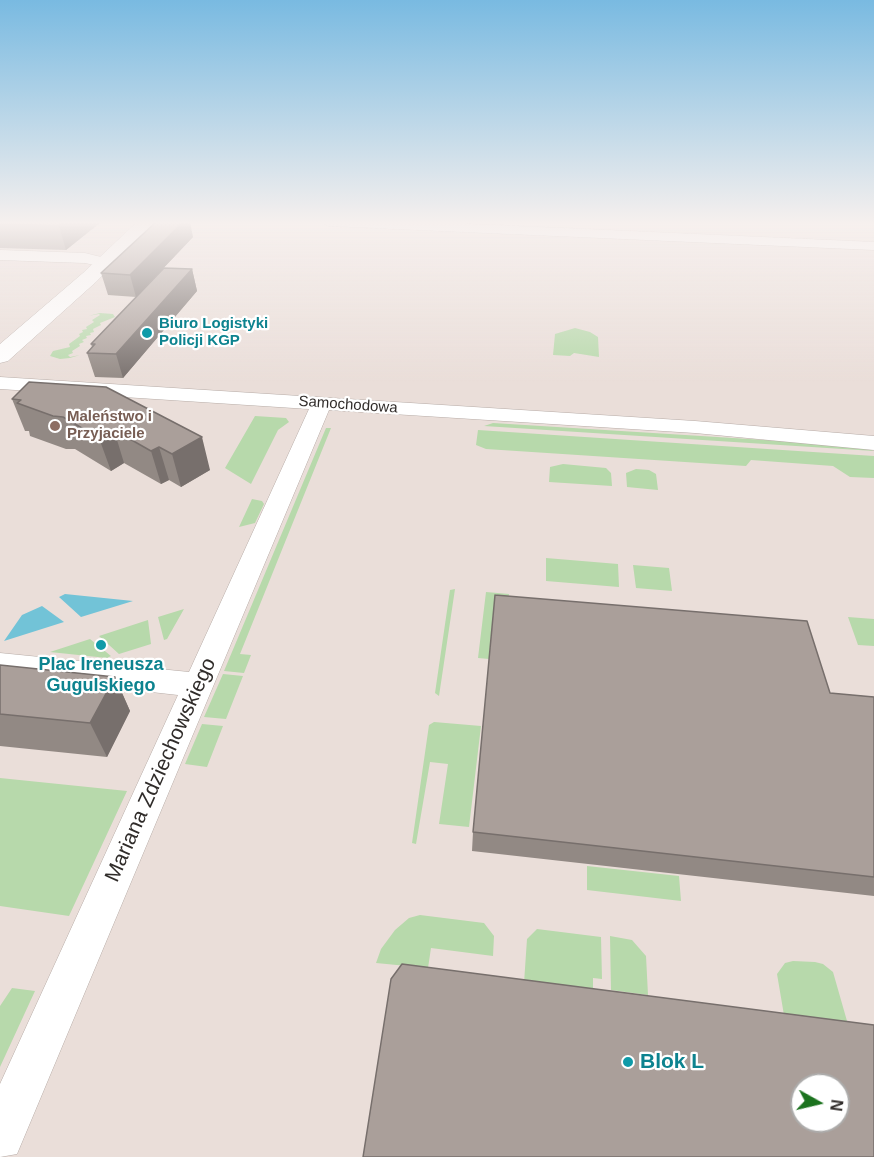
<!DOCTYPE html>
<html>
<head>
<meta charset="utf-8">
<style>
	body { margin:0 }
	#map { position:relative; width:874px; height:1157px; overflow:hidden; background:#eaded9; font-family:Helvetica,sans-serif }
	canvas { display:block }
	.north { position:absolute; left:790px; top:1073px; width:60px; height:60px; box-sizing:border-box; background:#fff; border:2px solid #acabaa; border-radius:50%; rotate:98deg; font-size:16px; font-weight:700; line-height:24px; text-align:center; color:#302c2a }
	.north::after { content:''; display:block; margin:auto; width:21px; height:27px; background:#1c731f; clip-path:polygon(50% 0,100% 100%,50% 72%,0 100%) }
</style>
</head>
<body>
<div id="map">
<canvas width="874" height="1157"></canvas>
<div class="north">N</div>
</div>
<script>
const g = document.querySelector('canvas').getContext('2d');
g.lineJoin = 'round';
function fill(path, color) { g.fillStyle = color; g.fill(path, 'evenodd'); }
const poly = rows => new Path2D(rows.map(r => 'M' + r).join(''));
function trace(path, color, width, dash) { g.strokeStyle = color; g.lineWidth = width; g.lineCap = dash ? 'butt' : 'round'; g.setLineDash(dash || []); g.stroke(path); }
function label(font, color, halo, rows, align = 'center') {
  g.font = font + ' Helvetica,sans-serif'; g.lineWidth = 4.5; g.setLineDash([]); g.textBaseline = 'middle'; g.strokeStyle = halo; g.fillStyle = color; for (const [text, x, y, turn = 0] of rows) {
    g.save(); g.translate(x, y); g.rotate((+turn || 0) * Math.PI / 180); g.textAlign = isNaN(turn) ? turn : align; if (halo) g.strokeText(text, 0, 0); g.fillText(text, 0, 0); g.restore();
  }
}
const green = poly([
	[100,313,113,314,115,317,100,323,101,325,93,329,94,332,90,333,91,335,86,336,87,338,82,340,84,342,79,344,80,346,72,351,73,353,68,355,70,357,80,355,70,358,60,359,50,356,53,351,70,347,69,344,80,336,79,334,83,332,82,330,87,329,86,327,94,322,92,320,100,315,99,314,88,316],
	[575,328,590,332,598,337,599,357,574,353,570,356,553,355,555,334],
	[255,416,286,418,289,422,278,430,251,484,225,468],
	[493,423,861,446,874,451,484,426],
	[326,428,331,428,240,654,251,655,244,673,224,671],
	[478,430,874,456,874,478,850,477,833,466,751,460,746,466,486,449,476,445],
	[563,464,606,468,611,473,612,486,549,482,550,467],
	[636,469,649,470,656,474,658,490,627,487,626,473],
	[252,499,262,501,264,504,255,523,239,527],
	[546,558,618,564,619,587,546,581],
	[633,565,669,568,672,591,636,588],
	[455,589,439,696,435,693,450,590],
	[486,592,509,594,506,616,493,615,489,659,478,658],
	[184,609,167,639,164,640,158,617],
	[848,617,874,619,874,646,858,645],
	[148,620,151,644,119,654,99,636],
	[90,639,111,656,107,658,50,652],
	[223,674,243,676,226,719,204,717],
	[434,722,481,726,469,827,439,824,448,764,430,762,416,844,412,843,429,725],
	[202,724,223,726,207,767,185,764],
	[0,778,127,791,69,916,0,906],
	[587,866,679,876,681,901,587,890],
	[420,915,484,923,494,936,493,956,431,948,428,968,376,963,381,949,395,930,409,918],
	[537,929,601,937,602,979,593,978,593,993,524,983,527,939],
	[610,936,632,940,646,956,648,995,611,990],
	[793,961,815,962,823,964,833,972,849,1028,785,1021,777,974,785,963],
	[12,988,35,991,0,1067,0,1006]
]);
const water = poly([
	[65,594,133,601,81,617,59,597],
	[42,606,64,622,4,641,22,615]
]);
const minor = poly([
	[321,222,428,222,874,242,874,250,328,226,321,222],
	[0,250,85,253,109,259,112,262,104,267,85,263,0,260,0,250],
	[0,377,695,421,874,436,874,450,695,433,329,410,17,1154,0,1157,0,1084,178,695,0,675,0,653,189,672,309,409,0,389,0,377]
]);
const tertiary = poly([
	[137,222,155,222,97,281,8,361,0,363,0,344,83,273,137,222]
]);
const wall = poly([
	[0,222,101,222,66,250,0,248],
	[193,237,136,297,108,295,101,273],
	[192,269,197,291,123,378,95,377,87,353,92,347,91,344],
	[29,382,210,470,181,487,169,480,161,484,124,463,111,471,75,449,66,449,30,436,29,431,25,431,12,399],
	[0,665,115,677,130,711,107,757,0,746],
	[830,693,874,697,874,896,472,851,473,832]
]);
const shadedWall = poly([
	[63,222,101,222,66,250,59,226],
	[183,222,190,222,193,237,136,297,130,275],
	[192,269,197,291,123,378,116,354],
	[114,430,124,463,111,471,99,438],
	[202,437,210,470,181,487,172,454],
	[159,447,169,480,161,484,151,451],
	[115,677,130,711,107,757,90,723]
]);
const building = poly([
	[0,222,63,222,59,226,0,224,0,222],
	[156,222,183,222,130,275,101,273,156,222],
	[164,268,192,269,116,354,87,353,95,344,91,344,164,268],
	[29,382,106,387,202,437,172,454,159,447,151,451,114,430,99,438,63,417,53,416,17,403,21,400,12,399,29,382],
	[495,595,807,621,830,693,874,697,874,877,473,832,495,595],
	[0,665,115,677,90,723,0,714,0,665],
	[402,964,874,1025,874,1157,363,1157,391,979,402,964],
	[802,1085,838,1085,838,1121,802,1121,802,1085]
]);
const markers = [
	[147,333,6,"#0f9aa8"],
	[55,426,6,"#8d6e63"],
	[101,645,6,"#0f9aa8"],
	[628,1062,6,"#0f9aa8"]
];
const farCulturenames = [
	["Biuro Logistyki",159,324],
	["Policji KGP",159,341]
];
const farStreetnames = [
	["Samochodowa",348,405,4]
];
const farEducationnames = [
	["Maleństwo i",67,417],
	["Przyjaciele",67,434]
];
const cultureNames = [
	["Plac Ireneusza",101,665],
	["Gugulskiego",101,686]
];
const nearStreetnames = [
	["Mariana Zdziechowskiego",161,770,-66]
];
const nearCulturenames = [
	["Blok L",640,1062]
];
fill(green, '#b7d9ab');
fill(water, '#72c3d7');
trace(minor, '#b7aca7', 1);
trace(tertiary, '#b7aca7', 1);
fill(minor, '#fff');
fill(tertiary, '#fff');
fill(wall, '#928984');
fill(shadedWall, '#776f6c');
fill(building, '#aa9f9a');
trace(building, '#776f6c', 1.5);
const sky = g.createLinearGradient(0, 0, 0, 384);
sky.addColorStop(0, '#79bae1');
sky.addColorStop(0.58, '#f6f0ee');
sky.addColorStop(1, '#f6f0ee00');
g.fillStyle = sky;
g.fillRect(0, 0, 874, 384);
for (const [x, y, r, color] of markers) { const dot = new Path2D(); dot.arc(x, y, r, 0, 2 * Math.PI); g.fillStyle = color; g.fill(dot); trace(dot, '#fff', 2); }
label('bold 15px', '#0d838f', '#fff', farCulturenames, 'left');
label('15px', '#302c2a', '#fff', farStreetnames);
label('bold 15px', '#785e54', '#fff', farEducationnames, 'left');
label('bold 18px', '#0d838f', '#fff', cultureNames);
label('21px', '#302c2a', '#fff', nearStreetnames);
label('bold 21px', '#0d838f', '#fff', nearCulturenames, 'left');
</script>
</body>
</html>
